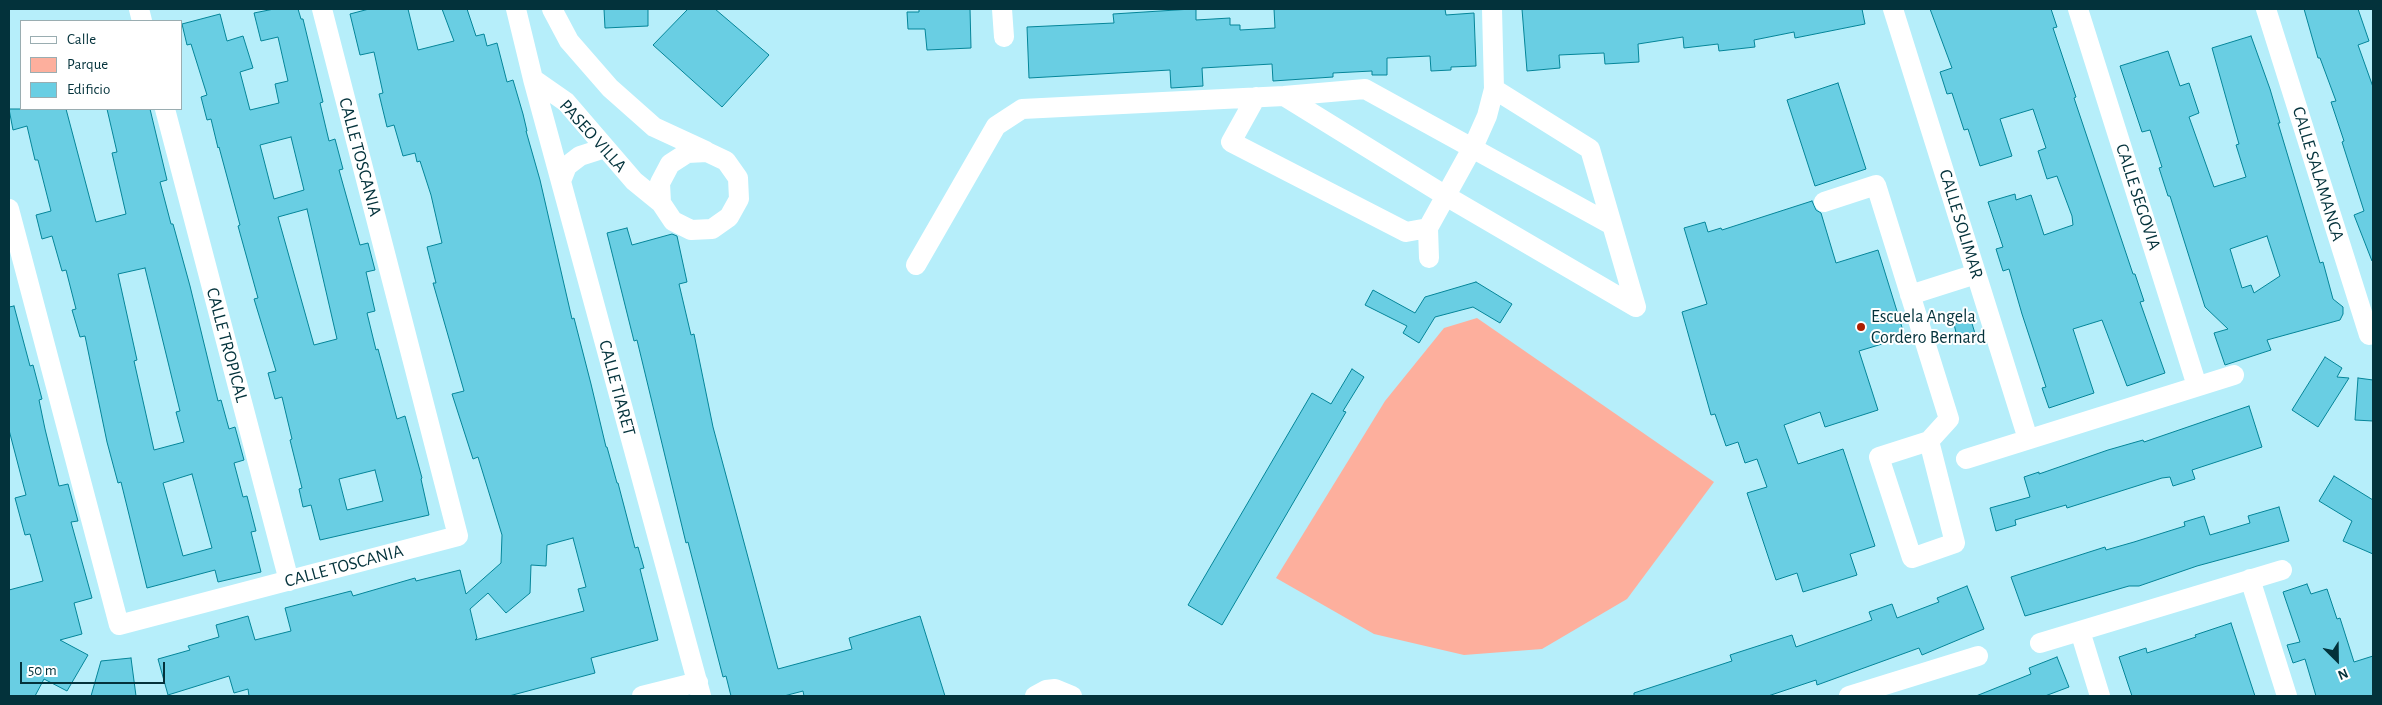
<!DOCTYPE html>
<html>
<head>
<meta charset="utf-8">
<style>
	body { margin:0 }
	#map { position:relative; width:2382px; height:705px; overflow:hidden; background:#b6eefa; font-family:"Alegreya Sans",sans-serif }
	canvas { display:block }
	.frame { position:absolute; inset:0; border:10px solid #03323b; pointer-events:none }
	.legend { position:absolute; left:20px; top:20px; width:162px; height:90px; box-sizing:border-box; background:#fff; border:1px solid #9aadb1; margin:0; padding:6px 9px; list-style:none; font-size:15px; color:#03323b }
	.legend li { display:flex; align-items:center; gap:10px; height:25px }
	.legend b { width:25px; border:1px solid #9aadb1 }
	.north { position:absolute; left:2312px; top:635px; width:50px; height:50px; -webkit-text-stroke:4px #fff; paint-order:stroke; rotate:157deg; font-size:14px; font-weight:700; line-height:20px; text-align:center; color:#03323b }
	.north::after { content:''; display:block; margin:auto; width:18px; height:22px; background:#03323b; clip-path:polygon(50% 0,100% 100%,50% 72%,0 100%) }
	.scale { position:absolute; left:20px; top:662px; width:145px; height:22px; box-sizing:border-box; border:2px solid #03323b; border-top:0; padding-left:6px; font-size:15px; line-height:18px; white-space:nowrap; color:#03323b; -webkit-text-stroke:4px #fff; paint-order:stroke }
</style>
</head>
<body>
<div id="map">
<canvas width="2382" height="705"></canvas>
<div class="frame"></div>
<ul class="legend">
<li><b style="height:6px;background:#fff"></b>Calle</li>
<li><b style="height:14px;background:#fdaf9d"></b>Parque</li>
<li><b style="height:14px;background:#69cee3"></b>Edificio</li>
</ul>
<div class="north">N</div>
<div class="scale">50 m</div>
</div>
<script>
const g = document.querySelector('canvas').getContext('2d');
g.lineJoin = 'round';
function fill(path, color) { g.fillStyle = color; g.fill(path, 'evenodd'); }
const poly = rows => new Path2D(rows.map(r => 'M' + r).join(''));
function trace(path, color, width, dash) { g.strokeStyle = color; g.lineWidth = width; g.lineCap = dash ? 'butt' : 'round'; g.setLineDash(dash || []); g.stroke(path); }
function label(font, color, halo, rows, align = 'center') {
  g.font = font + ' "Alegreya Sans",sans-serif'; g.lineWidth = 4; g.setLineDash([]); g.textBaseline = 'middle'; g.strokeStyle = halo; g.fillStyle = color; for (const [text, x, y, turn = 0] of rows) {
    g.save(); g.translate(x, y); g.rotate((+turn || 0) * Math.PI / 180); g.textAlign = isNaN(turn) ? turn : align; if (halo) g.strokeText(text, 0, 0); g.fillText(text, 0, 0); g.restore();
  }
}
const green = poly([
	[1477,318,1714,482,1627,599,1542,649,1464,655,1374,634,1276,578,1385,401,1444,328]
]);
const building = poly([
	[274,9,298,9,301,19,303,19,323,102,320,103,329,141,335,139,343,169,339,170,360,245,368,243,375,270,366,272,375,311,367,313,376,350,378,349,397,419,405,416,422,478,421,479,429,515,320,540,311,505,303,507,299,489,302,488,290,440,292,439,282,397,275,399,268,373,276,371,254,299,258,298,238,226,240,225,219,147,218,148,211,119,207,120,201,97,207,95,191,44,187,45,182,24,220,14,227,41,243,36,253,68,240,72,250,110,279,103,275,84,288,81,278,37,261,41,254,13,274,9],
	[291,137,304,190,274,199,260,145,291,137],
	[307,209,337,339,314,345,278,217,307,209],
	[375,470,383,501,347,510,339,479,375,470],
	[369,9,408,9,418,50,454,41,442,9,467,9,476,36,484,34,487,46,497,43,507,82,513,80,523,114,527,131,526,131,540,180,572,319,574,318,591,384,606,447,607,447,617,483,618,483,635,548,638,547,644,568,640,569,658,640,591,658,595,673,509,696,249,696,248,689,234,693,229,676,168,695,158,659,190,650,188,646,219,637,216,625,248,616,255,640,291,631,285,608,351,591,353,596,415,578,416,581,460,570,466,594,501,563,502,535,478,457,473,459,452,394,464,391,433,283,436,283,427,247,442,243,431,195,420,161,417,162,415,153,403,156,394,125,387,127,379,94,383,93,374,52,360,55,350,14,369,9],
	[573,538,586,587,578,589,584,611,475,640,477,638,470,609,488,593,506,613,530,593,531,565,546,566,547,545,573,538],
	[604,9,648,9,648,26,605,28,604,9],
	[688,9,715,9,769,55,722,107,653,45,688,9],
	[919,9,970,9,971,48,927,50,925,29,908,29,907,12,919,12,919,9],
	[1192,9,1196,9,1196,20,1230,18,1230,25,1240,25,1240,30,1275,28,1274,9,1445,9,1446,15,1474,13,1476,66,1451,67,1451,70,1431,71,1430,56,1387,58,1387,75,1372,75,1372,71,1333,73,1333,77,1273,81,1272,64,1202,68,1203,86,1171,88,1170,70,1029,78,1027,27,1114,23,1113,14,1192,9],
	[1522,9,1862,9,1865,24,1795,38,1794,32,1754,40,1755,47,1719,51,1718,44,1684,48,1683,37,1638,44,1639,62,1605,64,1604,53,1559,55,1560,68,1527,71,1522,9],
	[1930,9,2051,9,2057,27,2053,28,2076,97,2074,98,2133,274,2135,274,2144,301,2140,302,2165,373,2127,386,2102,320,2073,329,2094,393,2049,408,2042,388,2046,387,2022,314,2009,269,2003,271,1996,249,2003,247,1988,202,2015,194,2016,200,2031,195,2044,235,2073,225,2072,216,2057,176,2047,179,2038,151,2046,148,2033,109,2000,119,2012,156,1980,166,1968,129,1964,130,1952,93,1947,94,1940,72,1952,68,1930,9],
	[2304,9,2358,9,2369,41,2358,45,2373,87,2373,261,2372,261,2354,215,2364,211,2342,142,2344,141,2331,102,2336,101,2320,58,2318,58,2304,9],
	[2251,36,2270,89,2280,123,2278,123,2320,263,2323,262,2333,299,2343,307,2343,314,2340,320,2267,340,2271,350,2225,365,2214,333,2228,329,2205,307,2170,196,2168,196,2159,168,2162,167,2150,130,2142,132,2120,66,2168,51,2180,86,2189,83,2199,113,2189,117,2214,187,2246,177,2236,145,2239,144,2212,48,2251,36],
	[2267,236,2280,276,2254,293,2251,285,2242,288,2230,249,2267,236],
	[1838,83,1866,169,1815,186,1787,100,1838,83],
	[9,109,66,109,96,222,126,214,112,153,117,152,107,109,150,109,167,180,160,182,171,224,173,224,190,286,218,401,221,400,229,429,235,427,244,460,234,463,243,497,247,496,256,531,251,532,261,572,218,582,215,570,147,588,121,482,118,483,107,442,85,336,80,337,72,310,76,309,66,270,62,271,52,236,42,239,36,215,51,211,38,160,35,160,27,126,13,130,9,109],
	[145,268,180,411,176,412,184,442,154,450,134,361,137,360,118,274,145,268],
	[192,474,212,548,183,556,163,483,192,474],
	[1812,201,1816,210,1821,213,1836,263,1878,250,1905,337,1859,351,1878,410,1825,427,1820,412,1784,425,1798,464,1843,449,1875,546,1850,554,1857,575,1803,592,1797,573,1776,580,1747,493,1767,487,1757,459,1745,463,1738,442,1726,446,1715,414,1711,415,1682,312,1707,304,1684,228,1705,222,1708,232,1721,228,1722,230,1812,201],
	[627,228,632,245,672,234,677,236,687,282,679,284,691,335,694,334,713,427,778,669,852,649,849,638,920,616,945,696,804,696,803,691,784,696,731,696,726,676,723,677,688,542,686,543,637,340,634,341,607,233,627,228],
	[1476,282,1512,304,1500,323,1473,307,1435,317,1419,343,1403,333,1407,326,1365,305,1373,290,1415,313,1425,297,1476,282],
	[14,306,30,366,33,365,42,399,39,400,45,429,59,486,68,484,78,521,71,522,92,598,74,603,82,634,60,640,88,655,67,691,44,679,35,696,9,696,9,590,43,581,30,534,25,535,15,498,26,495,9,430,9,307,14,306],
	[1971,320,1976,337,1958,341,1954,324,1971,320],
	[2325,357,2342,368,2337,377,2349,378,2318,427,2292,410,2325,357],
	[1352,369,1364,377,1343,411,1346,412,1222,625,1188,605,1312,393,1331,404,1352,369],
	[2358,378,2373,380,2373,421,2355,420,2358,378],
	[2249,406,2262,447,2192,470,2195,479,2173,486,2170,477,2162,478,2067,508,2066,505,2015,520,2016,525,1996,531,1990,508,2030,497,2024,477,2039,472,2039,474,2108,450,2143,440,2144,442,2249,406],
	[2334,476,2373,500,2373,554,2343,541,2352,521,2319,501,2334,476],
	[2279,507,2289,541,2197,566,2139,586,2129,586,2025,616,2011,577,2105,547,2106,550,2134,542,2185,526,2184,522,2204,516,2210,535,2250,523,2248,516,2279,507],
	[2307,584,2311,594,2327,589,2337,619,2340,618,2354,662,2373,656,2373,696,2316,696,2305,659,2293,663,2287,645,2300,642,2283,592,2307,584],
	[1967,586,1984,629,1922,655,1919,648,1817,685,1816,680,1768,696,1634,696,1634,693,1732,661,1730,655,1792,635,1796,647,1872,620,1869,612,1892,604,1897,618,1939,602,1937,598,1967,586],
	[2231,623,2255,696,2132,696,2119,657,2146,648,2147,653,2196,637,2195,635,2231,623],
	[2057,657,2069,687,2045,696,1976,696,2031,674,2029,668,2057,657],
	[131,658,136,696,91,696,101,661,131,658]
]);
const minor = poly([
	[139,9,142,21],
	[516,9,533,79,566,102,634,181,661,203,673,221,691,230,712,229,729,217,739,199,738,178,726,161,707,152,687,153,670,164,660,183,661,203],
	[552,9,569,41,610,88,654,127,706,151],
	[1002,9,1004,37],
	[1893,9,2028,439],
	[2078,9,2197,386],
	[2266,9,2369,335,2373,333],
	[533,79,701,696],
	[1284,96,1446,196,1636,307,1590,149,1494,89],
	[1256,97,1231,142,1406,232,1428,228],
	[165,109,289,581],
	[561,181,567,166,580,156,605,148],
	[1824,202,1876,185,1949,419,1929,441,1879,457,1912,558,1955,543,1929,441],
	[9,209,119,625,458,536,322,9],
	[1429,258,1428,228,1475,143,1487,116,1494,89,1492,9],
	[916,265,996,126,1022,109,1284,96,1365,89,1612,225],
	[1910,295,1976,274],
	[1966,459,2234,375],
	[2250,579,2287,696],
	[2080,631,2100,696],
	[2040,643,2282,570],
	[642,696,698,682],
	[1035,696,1046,690,1055,689,1072,696],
	[1849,696,1978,656]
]);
const markers = [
	[1861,327,5,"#ac1e00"]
];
const streetNames = [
	["PASEO VILLA",593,136,48],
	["CALLE TOSCANIA",360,157,75],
	["CALLE SALAMANCA",2318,174,73],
	["CALLE SEGOVIA",2138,197,72],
	["CALLE SOLIMAR",1961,224,73],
	["CALLE TROPICAL",227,345,75],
	["CALLE TIARET",617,388,75],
	["CALLE TOSCANIA",344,566,-15]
];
const poiNames = [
	["Escuela Angela",1871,317],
	["Cordero Bernard",1871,338]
];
fill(green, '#fdaf9d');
fill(building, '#69cee3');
trace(building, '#048599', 1);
trace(minor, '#fff', 20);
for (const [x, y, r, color] of markers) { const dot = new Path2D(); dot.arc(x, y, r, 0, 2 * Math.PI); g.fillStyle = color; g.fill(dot); trace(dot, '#fff', 2); }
label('18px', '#03323b', '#fff', streetNames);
label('18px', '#03323b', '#fff', poiNames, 'left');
</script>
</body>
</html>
